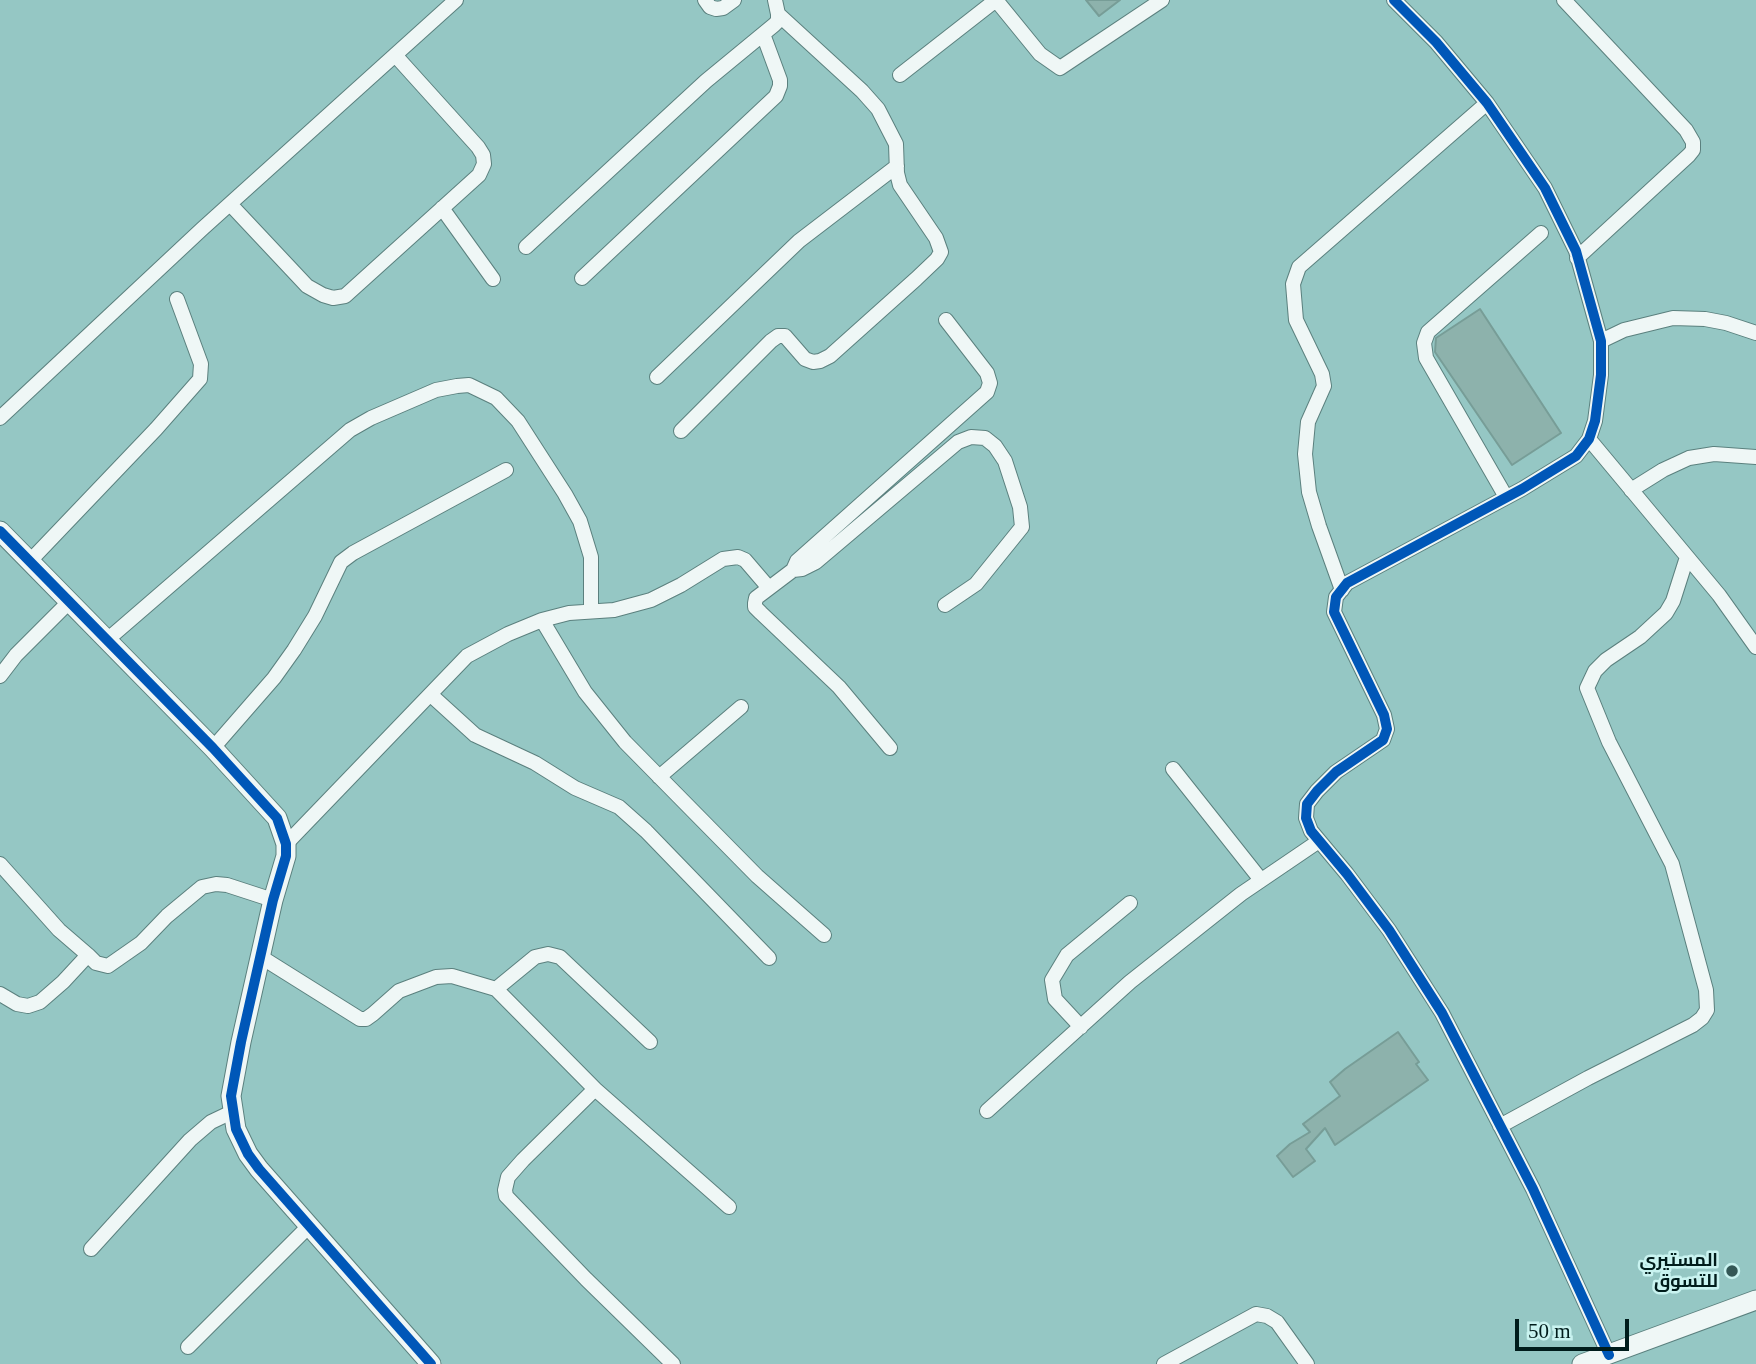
<!DOCTYPE html>
<html>
<head>
<meta charset="utf-8">
<style>
	body { margin:0 }
	#map { position:relative; width:1756px; height:1364px; overflow:hidden; background:#95c7c4; font-family:"Times New Roman",serif }
	canvas { display:block }
	.scale { position:absolute; left:1515px; top:1319px; width:114px; height:32px; box-sizing:border-box; border:4px solid #001c1b; border-top:0; padding-left:9px; font-size:21px; line-height:24px; white-space:nowrap; color:#001c1b; -webkit-text-stroke:5px #c9f3f0; paint-order:stroke }
</style>
</head>
<body>
<div id="map">
<canvas width="1756" height="1364"></canvas>
<div class="scale">50 m</div>
</div>
<script>
const g = document.querySelector('canvas').getContext('2d');
g.lineJoin = 'round';
function fill(path, color) { g.fillStyle = color; g.fill(path, 'evenodd'); }
const poly = rows => new Path2D(rows.map(r => 'M' + r).join(''));
function trace(path, color, width, dash) { g.strokeStyle = color; g.lineWidth = width; g.lineCap = dash ? 'butt' : 'round'; g.setLineDash(dash || []); g.stroke(path); }
function label(font, color, halo, rows, align = 'center') {
  g.font = font + ' "Times New Roman",Cairo,serif'; g.lineWidth = 5; g.setLineDash([]); g.textBaseline = 'middle'; g.strokeStyle = halo; g.fillStyle = color; for (const [text, x, y, turn = 0] of rows) {
    g.save(); g.translate(x, y); g.rotate((+turn || 0) * Math.PI / 180); g.textAlign = isNaN(turn) ? turn : align; if (halo) g.strokeText(text, 0, 0); g.fillText(text, 0, 0); g.restore();
  }
}
const building = poly([
	[1086,0,1120,0,1099,16,1086,0],
	[1480,309,1561,433,1512,465,1435,352,1436,338,1480,309],
	[1398,1032,1419,1062,1416,1064,1428,1080,1335,1145,1325,1128,1306,1149,1315,1161,1293,1177,1277,1156,1290,1144,1310,1132,1303,1124,1340,1096,1330,1082,1345,1069,1398,1032]
]);
const minor = poly([
	[705,0,710,7,716,9,723,8,734,0],
	[1394,0,1436,42,1487,103,1545,188,1576,251,1601,341,1601,375,1595,421,1589,439,1576,456,1522,489,1347,583,1336,597,1334,612,1384,715,1387,729,1383,740,1336,772,1317,791,1307,804,1306,818,1311,831,1347,874,1389,930,1442,1013,1533,1189,1609,1355],
	[1564,0,1686,130,1693,142,1693,150,1689,155,1577,258],
	[900,75,996,0,1040,54,1060,68,1162,0],
	[230,204,307,286,323,295,333,298,345,296,479,175,484,164,483,155,478,147,395,55],
	[442,208,493,279],
	[526,247,706,81,774,25,778,21,778,14,775,0],
	[582,278,776,96,780,86,780,80,763,34],
	[1601,341,1624,330,1673,318,1705,319,1726,323,1756,333],
	[657,377,799,241,897,166],
	[0,418,202,229,456,0],
	[681,431,771,341,778,336,785,336,805,359,813,362,820,361,830,356,916,279,937,259,941,252,936,238,900,185,897,173,896,144,878,109,862,91,778,14],
	[1589,439,1719,595,1756,647],
	[1631,490,1663,470,1689,458,1714,454,1756,457],
	[1506,497,1426,358,1424,343,1428,332,1541,233],
	[30,561,156,429,200,379,201,364,177,299],
	[793,570,802,569,816,562,958,442,971,437,985,438,995,446,1005,461,1020,507,1022,527,976,584,945,605],
	[1342,590,1319,526,1309,492,1305,454,1308,422,1324,386,1322,374,1296,320,1293,284,1299,267,1487,103],
	[542,620,585,692,625,742,757,876,824,935],
	[107,640,350,430,371,418,436,390,457,386,469,385,496,398,518,421,565,494,580,521,591,557,591,611],
	[0,676,16,655,70,601],
	[431,695,475,735,535,763,575,788,619,807,646,831,769,958],
	[213,748,274,678,294,650,315,616,341,562,353,553,506,470],
	[890,748,839,687,761,613,755,607,755,603,756,598,793,570,797,561,987,392,990,383,987,373,946,320],
	[1173,769,1261,880],
	[659,777,741,707],
	[286,844,467,656,508,634,542,620,569,613,614,610,651,600,681,585,723,559,738,557,745,560,769,588],
	[0,864,59,930,88,955],
	[261,957,360,1019,366,1019,373,1014,399,991,436,977,452,976,496,989,595,1089,729,1207],
	[496,989,535,957,548,954,560,957,650,1042],
	[0,994,17,1004,28,1006,40,1002,63,982,88,955,96,963,108,966,141,943,167,916,202,887,216,884,227,885,273,900],
	[1081,1027,1055,999,1052,980,1067,955,1130,903],
	[595,1089,523,1160,508,1177,505,1190,506,1196,586,1279,673,1364],
	[987,1111,1130,982,1241,894,1319,841],
	[1500,1126,1588,1078,1693,1025,1702,1018,1707,1010,1706,990,1672,864,1609,742,1587,688,1595,671,1606,660,1640,637,1666,613,1673,601,1687,557],
	[91,1249,190,1140,211,1122,232,1112],
	[188,1347,310,1225],
	[1164,1364,1256,1314,1267,1316,1277,1322,1307,1364]
]);
const tertiary = poly([
	[0,531,213,748,277,818,286,844,286,856,273,900,241,1042,231,1096,236,1129,248,1154,259,1169,431,1364],
	[1582,1364,1756,1300]
]);
const cycleway = poly([
	[1394,0,1436,42,1487,103,1545,188,1576,251,1601,341,1601,375,1595,421,1589,439,1576,456,1522,489,1347,583,1336,597,1334,612,1384,715,1387,729,1383,740,1336,772,1317,791,1307,804,1306,818,1311,831,1347,874,1389,930,1442,1013,1533,1189,1609,1355],
	[0,531,213,748,277,818,286,844,286,856,273,900,241,1042,231,1096,236,1129,248,1154,259,1169,431,1364]
]);
const markers = [
	[1732,1271,7,"#345856"]
];
const poiNames = [
	["المستيري",1718,1261],
	["للتسوق",1718,1282]
];
fill(building, '#8db2ac');
trace(building, '#779d97', 2);
trace(minor, '#5b807e', 16);
trace(tertiary, '#5b807e', 21);
trace(minor, '#eff7f6', 14);
trace(tertiary, '#eff7f6', 19);
trace(cycleway, '#0057b8', 10);
for (const [x, y, r, color] of markers) { const dot = new Path2D(); dot.arc(x, y, r, 0, 2 * Math.PI); g.fillStyle = color; g.fill(dot); trace(dot, '#c9f3f0', 2.5); }
label('bold 18px', '#001c1b', '#c9f3f0', poiNames, 'right');
</script>
</body>
</html>
